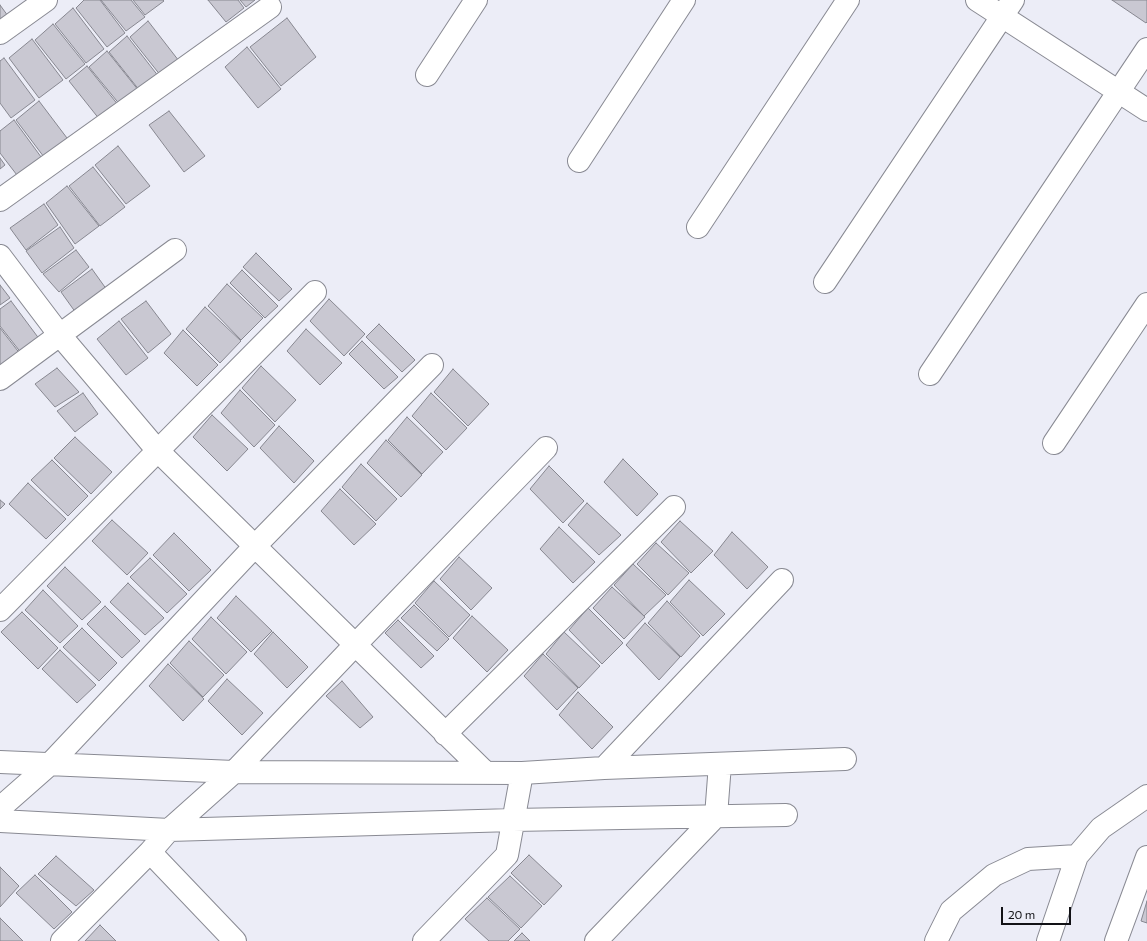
<!DOCTYPE html>
<html>
<head>
<meta charset="utf-8">
<style>
	body { margin:0 }
	#map { position:relative; width:1147px; height:941px; overflow:hidden; background:#ecedf7; font-family:Commissioner,sans-serif }
	canvas { display:block }
	.scale { position:absolute; left:1001px; top:907px; width:70px; height:18px; box-sizing:border-box; border:2px solid #121216; border-top:0; padding-left:5px; font-size:12px; line-height:14px; white-space:nowrap; color:#121216; -webkit-text-stroke:3px #ecedf7; paint-order:stroke }
</style>
</head>
<body>
<div id="map">
<canvas width="1147" height="941"></canvas>
<div class="scale">20 m</div>
</div>
<script>
const g = document.querySelector('canvas').getContext('2d');
g.lineJoin = 'round';
function fill(path, color) { g.fillStyle = color; g.fill(path, 'evenodd'); }
const poly = rows => new Path2D(rows.map(r => 'M' + r).join(''));
function trace(path, color, width, dash) { g.strokeStyle = color; g.lineWidth = width; g.lineCap = dash ? 'butt' : 'round'; g.setLineDash(dash || []); g.stroke(path); }
const building = poly([
	[84,0,100,0,125,33,107,47,76,8,84,0],
	[101,0,131,0,145,17,126,31,101,0],
	[133,0,163,0,164,1,145,15,133,0],
	[208,0,238,0,244,8,226,22,208,0],
	[240,0,255,0,246,7,240,0],
	[1112,0,1147,0,1147,22,1146,23,1112,0],
	[0,5,8,16,0,22,0,5],
	[73,8,104,49,86,63,55,24,73,8],
	[287,18,316,57,281,86,250,47,287,18],
	[148,21,179,61,161,76,130,37,148,21],
	[53,24,85,64,66,79,35,40,53,24],
	[127,36,159,77,140,91,109,52,127,36],
	[32,39,63,80,39,98,9,58,32,39],
	[247,47,281,89,258,108,225,67,247,47],
	[107,51,139,91,121,106,89,67,107,51],
	[4,58,35,100,11,118,0,103,0,61,4,58],
	[87,66,119,106,100,120,69,81,87,66],
	[39,101,70,142,47,161,16,120,39,101],
	[169,111,205,156,184,172,149,125,169,111],
	[14,120,44,161,20,179,0,153,0,131,14,120],
	[118,146,150,186,126,204,95,165,118,146],
	[0,158,5,165,0,169,0,158],
	[93,167,125,207,100,226,69,186,93,167],
	[67,186,99,226,75,244,46,203,67,186],
	[44,204,58,225,26,250,10,228,44,204],
	[60,227,74,248,42,273,26,251,60,227],
	[76,250,89,267,59,292,43,274,76,250],
	[256,253,292,289,279,301,243,267,256,253],
	[92,269,107,290,76,313,61,292,92,269],
	[242,270,278,306,265,318,230,283,242,270],
	[227,284,263,318,241,340,208,306,227,284],
	[0,285,10,298,0,305,0,285],
	[329,299,365,334,344,356,310,321,329,299],
	[11,301,40,340,22,354,0,326,0,309,11,301],
	[146,301,171,334,148,353,121,319,146,301],
	[205,307,241,341,220,363,186,329,205,307],
	[119,321,148,358,126,375,97,339,119,321],
	[379,324,415,360,402,372,366,337,379,324],
	[0,328,21,355,0,365,0,328],
	[306,329,342,363,320,385,287,351,306,329],
	[183,330,218,365,197,386,164,353,183,330],
	[362,341,398,377,384,389,349,354,362,341],
	[261,366,296,400,275,422,242,388,261,366],
	[57,368,79,392,55,407,35,384,57,368],
	[453,369,489,404,468,426,434,392,453,369],
	[240,390,275,425,254,447,221,413,240,390],
	[83,393,98,414,75,432,57,411,83,393],
	[431,393,467,428,446,450,412,416,431,393],
	[212,415,248,449,227,471,193,437,212,415],
	[407,417,443,452,422,474,388,440,407,417],
	[279,426,314,461,294,483,260,448,279,426],
	[75,437,112,472,91,494,54,458,75,437],
	[386,440,422,475,401,497,367,463,386,440],
	[623,459,658,494,637,516,604,482,623,459],
	[52,460,88,496,68,516,31,480,52,460],
	[361,464,397,499,376,521,342,487,361,464],
	[549,466,584,501,563,523,530,489,549,466],
	[28,483,66,519,46,539,9,504,28,483],
	[340,489,376,524,354,545,321,511,340,489],
	[0,500,5,504,0,509,0,500],
	[587,503,621,535,599,555,568,525,587,503],
	[112,520,148,553,127,575,92,541,112,520],
	[680,521,713,551,691,573,661,542,680,521],
	[559,527,595,562,573,583,540,549,559,527],
	[732,532,768,567,747,589,714,555,732,532],
	[174,533,211,570,189,591,153,555,174,533],
	[656,543,689,573,668,595,637,564,656,543],
	[459,557,492,588,471,610,440,579,459,557],
	[150,558,187,594,167,613,130,577,150,558],
	[633,564,666,595,644,616,614,585,633,564],
	[65,567,101,602,82,620,47,586,65,567],
	[689,580,725,614,703,636,670,602,689,580],
	[434,581,470,615,449,637,415,603,434,581],
	[128,583,164,618,145,635,110,602,128,583],
	[612,587,645,617,624,639,593,608,612,587],
	[43,590,78,626,60,643,25,610,43,590],
	[236,596,272,631,251,652,217,618,236,596],
	[667,601,700,636,681,657,648,623,667,601],
	[414,605,449,639,437,651,401,618,414,605],
	[105,606,140,641,122,658,87,624,105,606],
	[588,608,623,643,602,664,569,630,588,608],
	[22,612,58,648,38,669,1,632,22,612],
	[472,616,508,650,487,672,453,638,472,616],
	[211,617,247,652,226,674,192,639,211,617],
	[398,620,434,656,421,668,385,633,398,620],
	[645,623,680,657,659,680,626,645,645,623],
	[82,628,117,663,99,681,63,647,82,628],
	[273,632,308,667,287,688,254,654,273,632],
	[564,632,600,666,579,688,546,654,564,632],
	[189,641,224,675,203,697,170,663,189,641],
	[60,650,96,685,77,703,42,669,60,650],
	[543,654,578,688,557,710,524,676,543,654],
	[168,664,204,699,183,721,149,686,168,664],
	[227,679,263,713,242,735,208,701,227,679],
	[342,681,373,717,360,728,326,696,342,681],
	[578,692,613,727,592,749,559,715,578,692],
	[529,855,562,886,544,905,511,873,529,855],
	[56,856,94,890,76,906,38,874,56,856],
	[0,867,19,886,0,907,0,867],
	[35,875,72,912,54,929,16,893,35,875],
	[510,876,542,906,521,928,488,897,510,876],
	[487,898,520,929,508,941,489,941,465,919,487,898],
	[1147,901,1147,923,1141,921,1147,901],
	[0,918,23,941,0,941,0,918],
	[100,925,116,941,85,941,100,925],
	[522,933,530,941,514,941,522,933]
]);
const minor = poly([
	[977,0,1147,110],
	[0,33,46,0],
	[427,75,476,0],
	[579,161,684,0],
	[0,200,270,7],
	[698,227,848,0],
	[0,256,59,334,158,451,486,773],
	[825,282,1013,0],
	[930,374,1147,49],
	[0,379,175,250],
	[1054,443,1147,304],
	[0,610,315,292],
	[445,734,674,507],
	[0,762,234,772,522,773,604,768,845,759],
	[604,768,782,580],
	[0,808,50,764,255,546,432,365],
	[0,821,169,830,513,820,786,815],
	[62,941,150,852],
	[235,941,150,852,169,830,234,772,355,645,546,448],
	[424,941,507,855,522,773],
	[596,941,716,816,720,764],
	[936,941,951,911,994,875,1028,859,1077,856,1101,828,1147,796],
	[1048,941,1077,856],
	[1116,941,1147,857]
]);
fill(building, '#c9c8d2');
trace(building, '#878790', 1);
trace(minor, '#898a93', 24);
trace(minor, '#fff', 22);
</script>
</body>
</html>
